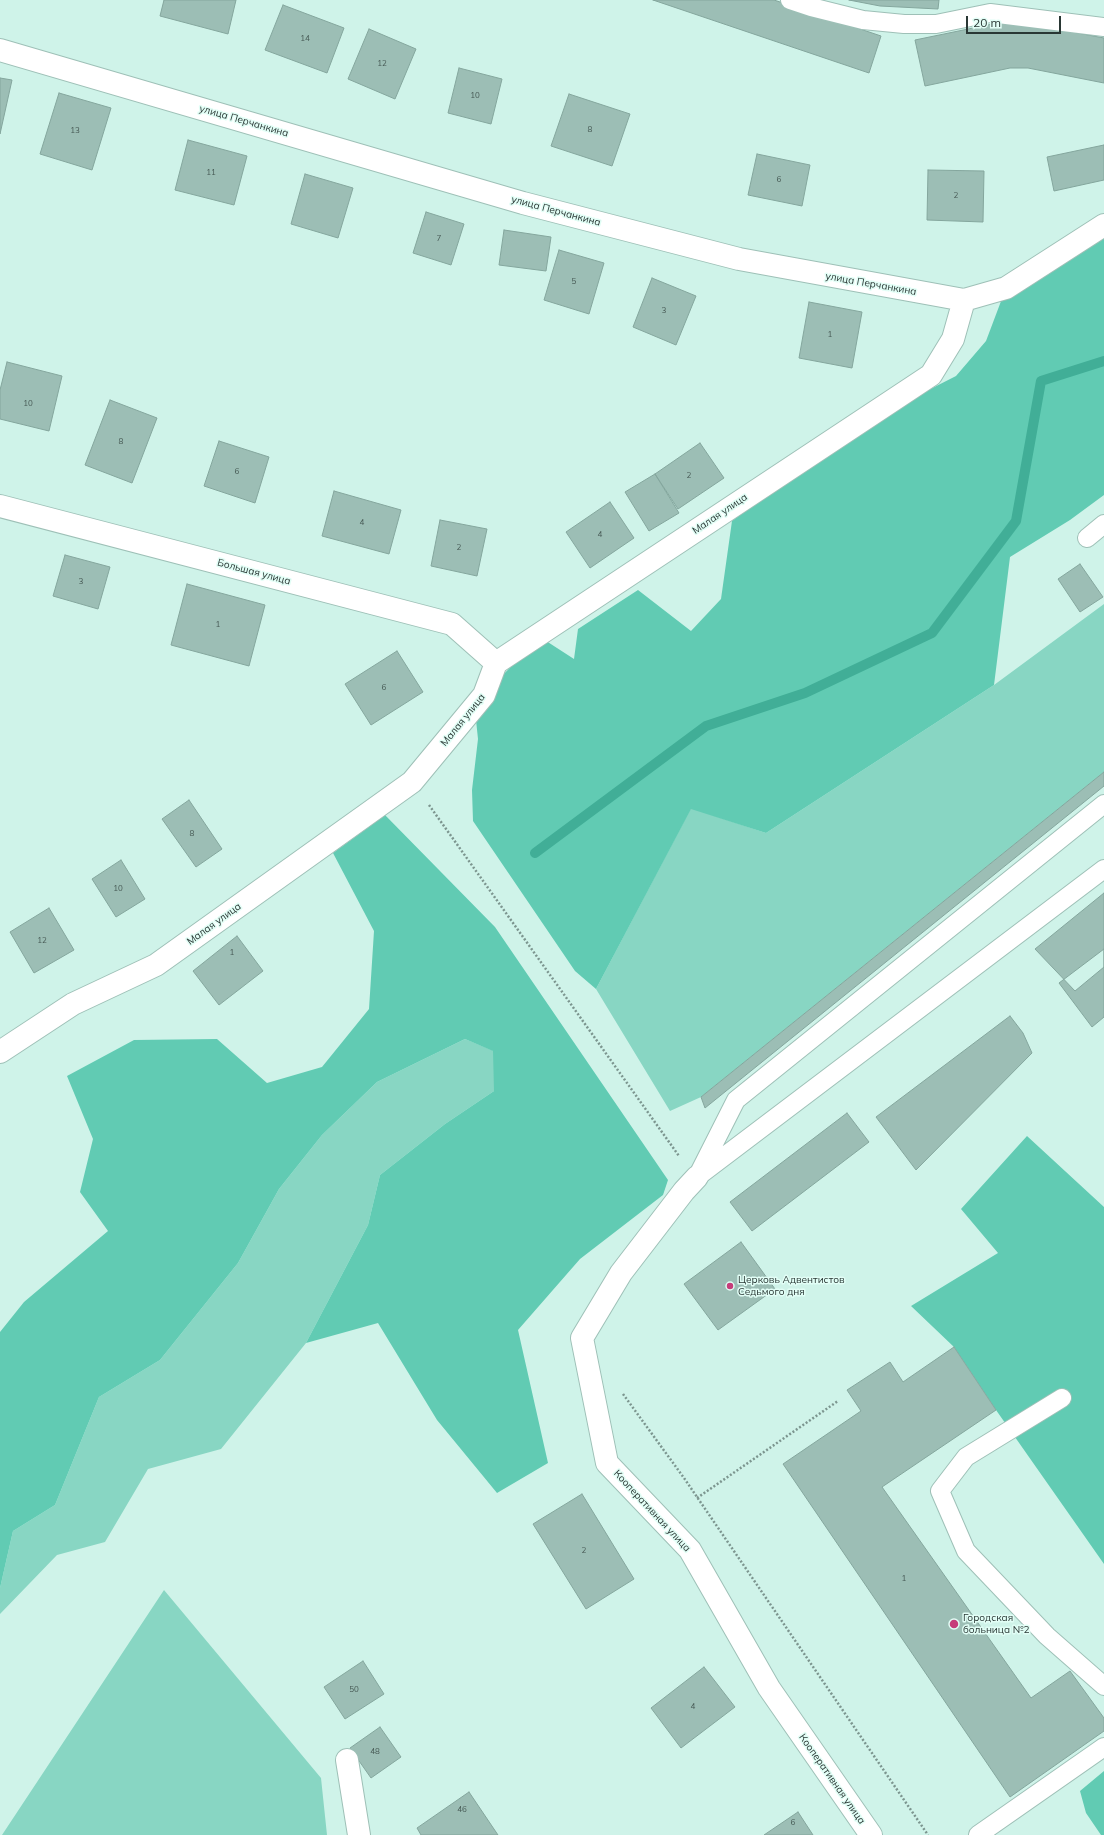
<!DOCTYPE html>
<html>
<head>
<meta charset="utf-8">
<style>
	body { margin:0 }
	#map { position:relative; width:1104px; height:1835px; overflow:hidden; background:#cff3e9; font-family:Mulish,sans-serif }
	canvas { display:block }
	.scale { position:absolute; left:966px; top:16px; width:95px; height:18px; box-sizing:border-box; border:2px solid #293734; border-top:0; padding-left:5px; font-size:12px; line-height:14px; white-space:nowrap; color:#293734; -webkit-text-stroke:3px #e2fef6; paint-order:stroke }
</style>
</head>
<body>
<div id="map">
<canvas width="1104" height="1835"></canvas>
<div class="scale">20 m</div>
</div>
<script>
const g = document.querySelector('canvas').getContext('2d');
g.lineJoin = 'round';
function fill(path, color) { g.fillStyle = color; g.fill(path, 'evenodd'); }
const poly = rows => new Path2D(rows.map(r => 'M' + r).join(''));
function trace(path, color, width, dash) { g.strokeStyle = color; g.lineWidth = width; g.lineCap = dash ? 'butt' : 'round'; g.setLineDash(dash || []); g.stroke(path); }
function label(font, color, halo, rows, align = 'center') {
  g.font = font + ' Mulish,sans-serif'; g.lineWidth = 3; g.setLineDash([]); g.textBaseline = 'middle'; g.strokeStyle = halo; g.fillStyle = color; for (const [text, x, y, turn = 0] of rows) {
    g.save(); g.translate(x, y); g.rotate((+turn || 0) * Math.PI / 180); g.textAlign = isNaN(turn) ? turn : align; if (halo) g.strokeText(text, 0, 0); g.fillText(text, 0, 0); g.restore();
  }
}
const green = poly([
	[1104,604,1104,772,701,1097,670,1111,596,989,691,808,766,833,994,685],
	[465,1039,494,1051,494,1091,445,1124,380,1175,368,1225,306,1343,221,1449,148,1469,105,1542,57,1555,0,1614,0,1588,13,1531,55,1505,99,1397,160,1360,238,1263,279,1189,322,1135,377,1082],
	[164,1590,321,1778,327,1835,2,1835]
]);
const forest = poly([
	[1104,225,1104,495,1070,520,1010,557,994,685,766,833,691,809,596,989,575,971,473,821,472,790,478,739,476,720,497,681,540,637,574,659,578,629,638,590,691,631,721,599,732,521,835,443,905,402,956,376,986,341,1006,288],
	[385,815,495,927,668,1180,663,1195,580,1259,518,1330,548,1463,497,1493,437,1420,378,1323,306,1343,368,1225,380,1175,445,1124,494,1091,493,1051,465,1039,377,1082,322,1135,279,1189,238,1263,160,1360,99,1397,55,1505,13,1531,0,1588,0,1332,24,1302,108,1231,80,1192,93,1139,67,1076,134,1040,217,1039,267,1083,322,1067,369,1009,374,931,333,853],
	[1027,1136,1104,1207,1104,1564,996,1410,954,1347,911,1306,998,1253,961,1209],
	[1104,1771,1104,1835,1101,1835,1086,1813,1080,1791]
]);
const stream = poly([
	[535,853,706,726,805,693,932,633,1016,521,1041,381,1104,361]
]);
const building = poly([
	[164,0,236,0,228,34,160,16,164,0],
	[653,0,774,0,881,36,869,73,653,0],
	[849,0,939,0,938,9,880,6,849,0],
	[283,5,344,28,327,73,265,50,283,5],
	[1002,22,1030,24,1104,38,1104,83,1028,68,1010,68,925,86,915,40,1002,22],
	[369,29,416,49,395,99,348,79,369,29],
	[459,68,502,79,491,124,448,113,459,68],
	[0,78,12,80,0,134,0,78],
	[59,93,111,108,92,170,40,154,59,93],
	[569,94,630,114,612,166,551,146,569,94],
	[188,140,247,156,234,205,175,190,188,140],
	[1104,145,1104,180,1054,191,1047,157,1104,145],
	[757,154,810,165,802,206,748,195,757,154],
	[928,170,984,171,983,222,927,220,928,170],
	[305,174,353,188,338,238,291,224,305,174],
	[426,212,464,224,451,265,413,253,426,212],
	[504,230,551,237,546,271,499,265,504,230],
	[559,250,604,263,589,314,544,300,559,250],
	[652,278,696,296,676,345,633,327,652,278],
	[809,302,862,312,852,368,799,358,809,302],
	[7,362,62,376,49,431,0,419,0,390,7,362],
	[110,400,157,418,132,483,85,465,110,400],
	[219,441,269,457,255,503,204,486,219,441],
	[700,443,724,478,678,509,655,474,700,443],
	[655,474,679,513,649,531,625,492,655,474],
	[334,491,401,510,389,554,322,536,334,491],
	[610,502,634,538,590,568,566,532,610,502],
	[440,520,487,529,477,576,431,566,440,520],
	[65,555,110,567,98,609,53,596,65,555],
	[1080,564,1103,597,1080,612,1058,579,1080,564],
	[187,584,265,605,249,666,171,645,187,584],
	[397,651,423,692,371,725,345,684,397,651],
	[1104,772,1104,786,705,1108,701,1097,1104,772],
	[189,800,222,849,196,867,162,819,189,800],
	[121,860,145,899,116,917,92,879,121,860],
	[1104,893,1104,967,1075,991,1035,949,1104,893],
	[49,908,74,950,34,973,10,932,49,908],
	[237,936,263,971,219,1005,193,971,237,936],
	[1104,949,1104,1017,1092,1027,1059,983,1104,949],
	[1010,1016,1023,1033,1032,1053,916,1170,876,1117,1010,1016],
	[847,1113,869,1142,752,1231,730,1202,847,1113],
	[741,1242,775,1289,718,1330,684,1284,741,1242],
	[954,1347,996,1410,882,1487,1031,1698,1070,1671,1104,1718,1104,1731,1010,1797,783,1464,861,1411,847,1390,890,1362,903,1382,954,1347],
	[582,1494,634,1579,586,1609,533,1524,582,1494],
	[363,1661,384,1694,345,1719,324,1687,363,1661],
	[704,1667,735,1707,681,1748,651,1708,704,1667],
	[380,1727,401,1757,371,1778,350,1748,380,1727],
	[469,1792,498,1835,421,1835,417,1828,469,1792],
	[798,1812,813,1835,764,1835,798,1812]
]);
const path = poly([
	[429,805,679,1156],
	[623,1394,684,1478,928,1835],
	[697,1498,838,1401]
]);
const lane = poly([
	[790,0,811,7,863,20,904,24,936,24,990,13,1104,27],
	[1087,538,1104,524],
	[701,1174,1104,869],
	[697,1177,736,1100,1104,804],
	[1062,1398,966,1457,940,1491,966,1551,1047,1636,1104,1686],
	[978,1835,1104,1747]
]);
const street = poly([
	[0,50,523,203,739,259,964,300,1006,288,1104,225],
	[0,506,452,624,496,663],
	[0,1052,73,1004,156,965,412,782,484,695,496,663,931,375,953,339,964,300],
	[697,1177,684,1191,621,1273,582,1338,607,1463,690,1550,769,1688,871,1835],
	[347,1760,359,1835]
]);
const markers = [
	[730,1286,4,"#c63d7a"],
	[954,1624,5,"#c63d7a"]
];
const numberNames = [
	["14",305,39],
	["12",382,64],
	["10",475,96],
	["8",590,130],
	["13",75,131],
	["11",211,173],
	["6",779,180],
	["2",956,196],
	["7",439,239],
	["5",574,282],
	["3",664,311],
	["1",830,335],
	["10",28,404],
	["8",121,442],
	["6",237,472],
	["2",689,476],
	["4",362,523],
	["4",600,535],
	["2",459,548],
	["3",81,582],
	["1",218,625],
	["6",384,688],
	["8",192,834],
	["10",118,889],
	["12",42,941],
	["1",232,953],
	["2",584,1551],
	["1",904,1579],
	["50",354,1690],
	["4",693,1707],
	["48",375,1752],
	["46",462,1810],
	["6",793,1823]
];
const streetNames = [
	["улица Перчанкина",244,121,16],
	["улица Перчанкина",556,211,15],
	["улица Перчанкина",871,284,10],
	["Малая улица",720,514,-34],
	["Большая улица",254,572,15],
	["Малая улица",463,720,-51],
	["Малая улица",214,924,-36],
	["Кооперативная улица",652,1511,47],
	["Кооперативная улица",832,1779,55]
];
const poiNames = [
	["Церковь Адвентистов",738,1280],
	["Седьмого дня",738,1292],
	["Городская",963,1618],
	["больница №2",963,1630]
];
fill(green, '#88d6c3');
fill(forest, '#61cbb3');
trace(stream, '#41ae97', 10);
fill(building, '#9cbeb5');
trace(building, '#84a69d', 1);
trace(lane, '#9ec0b7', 20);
trace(street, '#9ec0b7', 24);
trace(path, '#7c958f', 2.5, [2, 2]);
trace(lane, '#fff', 18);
trace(street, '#fff', 22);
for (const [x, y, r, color] of markers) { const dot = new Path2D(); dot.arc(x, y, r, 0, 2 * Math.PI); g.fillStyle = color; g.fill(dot); trace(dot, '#e2fef6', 1.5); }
label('8px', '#465954', null, numberNames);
label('10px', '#293734', '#e2fef6', streetNames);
label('10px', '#293734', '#e2fef6', poiNames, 'left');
</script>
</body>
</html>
